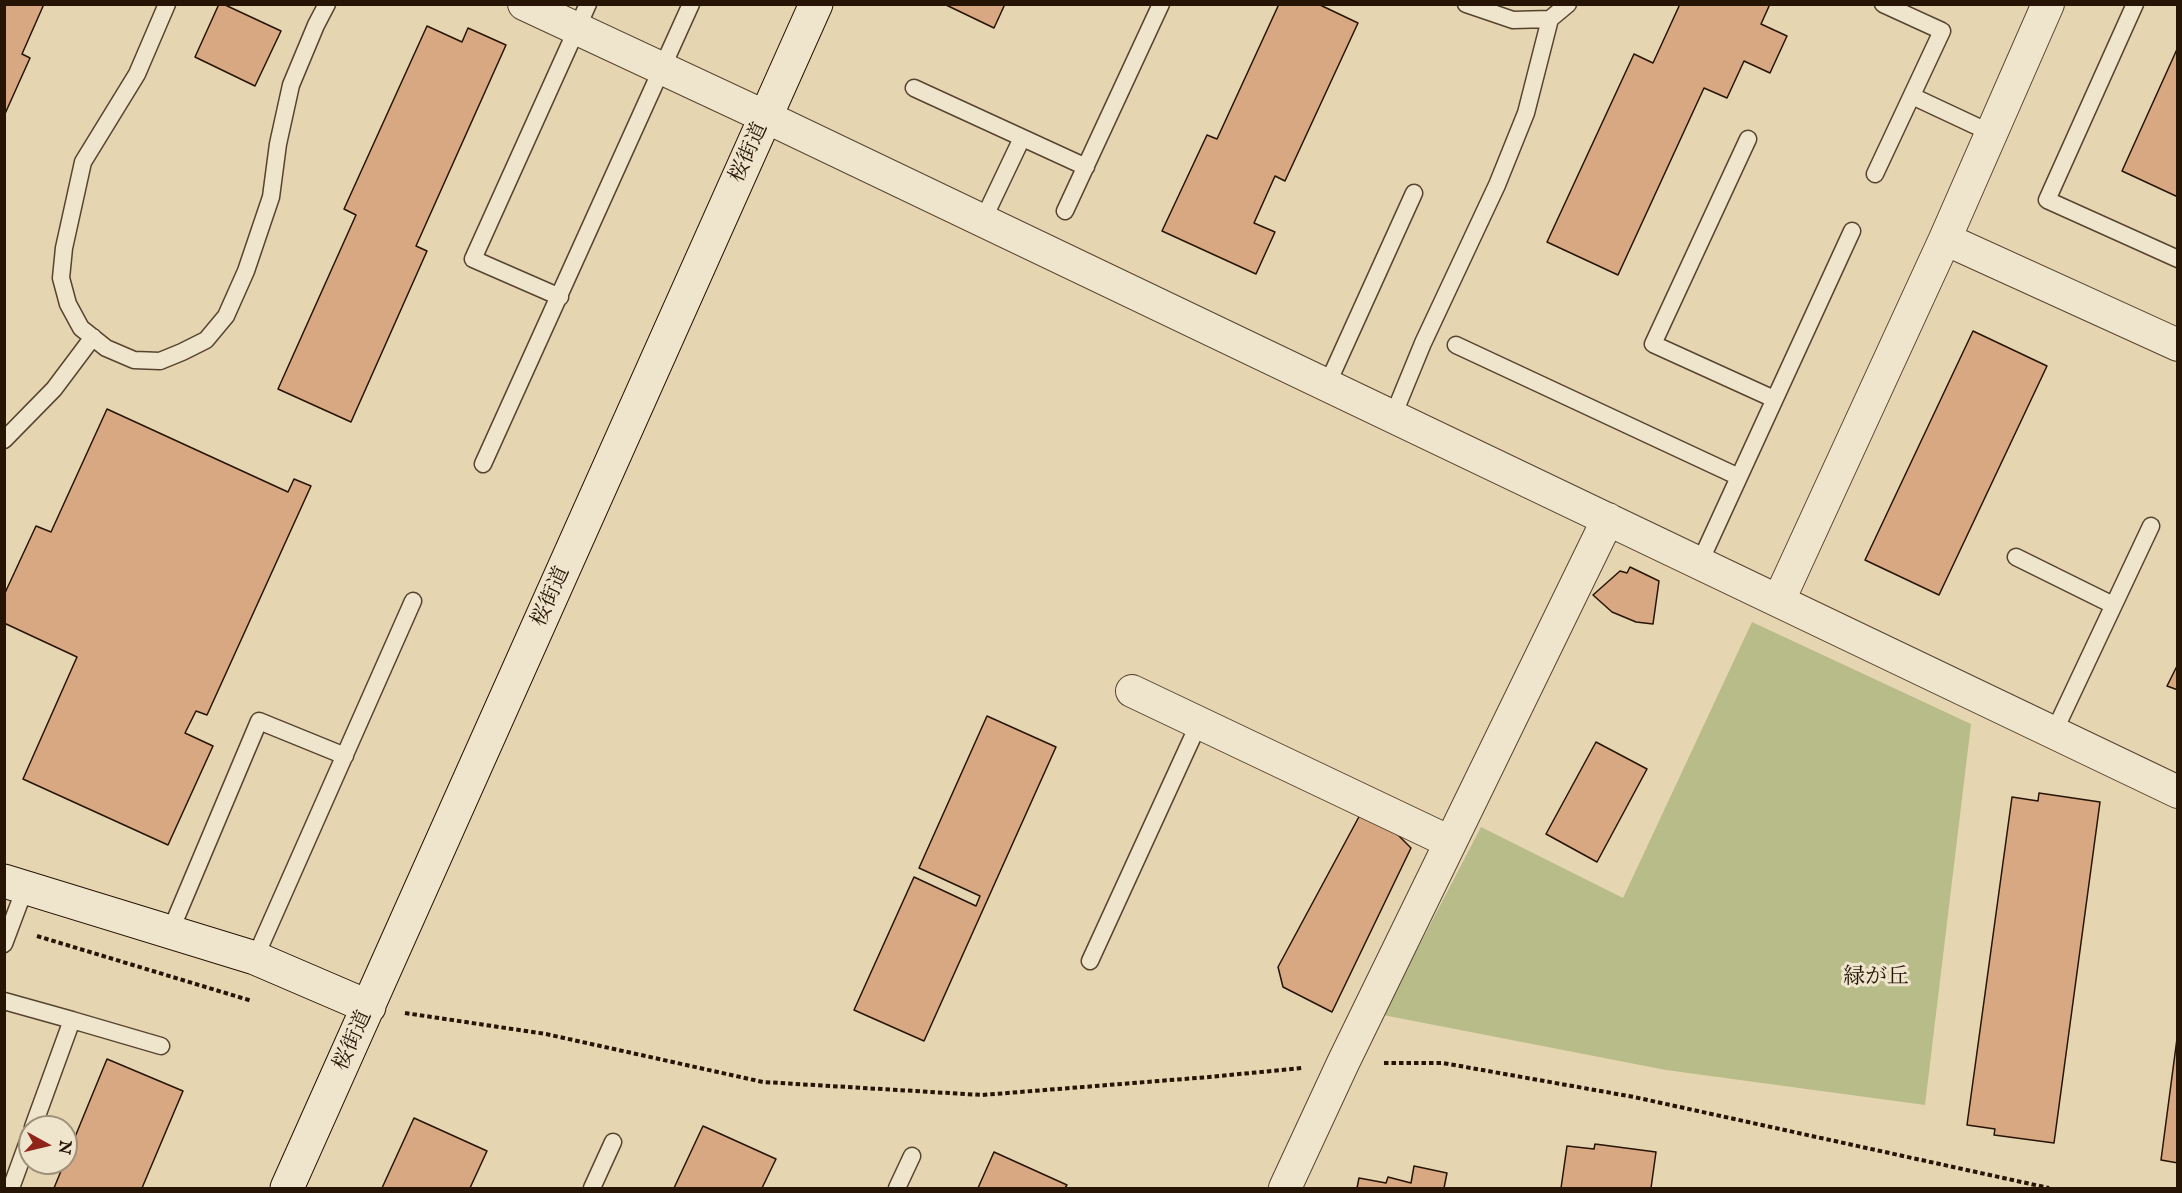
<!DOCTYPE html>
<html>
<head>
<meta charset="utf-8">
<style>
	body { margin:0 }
	#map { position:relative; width:2182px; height:1193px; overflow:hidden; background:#e6d5b1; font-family:"IM FELL English",serif }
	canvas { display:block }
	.frame { position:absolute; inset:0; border:6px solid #261405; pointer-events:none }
	.north { position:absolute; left:18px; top:1115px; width:60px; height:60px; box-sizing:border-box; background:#efe4cc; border:2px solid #9f917c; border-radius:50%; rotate:98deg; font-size:16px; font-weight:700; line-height:24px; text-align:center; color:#261405 }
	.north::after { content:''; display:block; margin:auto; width:21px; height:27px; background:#8f2418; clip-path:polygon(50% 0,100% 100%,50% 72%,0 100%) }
</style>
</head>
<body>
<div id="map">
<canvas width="2182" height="1193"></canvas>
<div class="frame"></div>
<div class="north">N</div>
</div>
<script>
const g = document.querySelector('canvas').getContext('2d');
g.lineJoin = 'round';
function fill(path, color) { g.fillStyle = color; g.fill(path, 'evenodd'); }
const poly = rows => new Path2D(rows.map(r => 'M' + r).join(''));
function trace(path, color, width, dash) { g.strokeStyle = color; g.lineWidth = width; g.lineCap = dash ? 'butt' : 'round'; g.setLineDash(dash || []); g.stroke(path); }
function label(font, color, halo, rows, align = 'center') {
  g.font = font + ' "IM FELL English","Noto Serif JP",serif'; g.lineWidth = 6; g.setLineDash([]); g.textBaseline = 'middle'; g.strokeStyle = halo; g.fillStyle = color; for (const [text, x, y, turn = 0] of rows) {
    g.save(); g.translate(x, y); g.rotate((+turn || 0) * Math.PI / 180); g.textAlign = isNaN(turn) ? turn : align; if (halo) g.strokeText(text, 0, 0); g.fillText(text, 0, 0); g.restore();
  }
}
const green = poly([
	[1752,622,1971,724,1925,1105,1666,1070,1383,1015,1481,827,1623,898]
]);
const building = poly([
	[4,4,44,4,22,54,30,58,4,116,4,4],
	[219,4,223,4,281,31,255,86,195,57,219,4],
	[944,4,1005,4,994,28,944,4],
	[1279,4,1318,4,1358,23,1285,181,1275,176,1254,223,1275,232,1256,274,1162,231,1207,135,1217,139,1279,4],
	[1680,4,1770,4,1761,24,1787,36,1770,73,1744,61,1727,98,1704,88,1618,275,1547,242,1634,54,1653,63,1680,4],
	[427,26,462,42,468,28,506,45,416,246,427,251,351,422,278,389,356,215,344,209,427,26],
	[2178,47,2178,197,2122,171,2178,47],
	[1973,331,2047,366,1939,595,1865,560,1973,331],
	[107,409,288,492,294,479,311,486,207,715,196,711,185,733,213,746,168,845,23,779,77,657,4,623,4,595,36,526,51,532,107,409],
	[1630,567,1659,581,1653,624,1636,622,1612,612,1593,595,1620,571,1627,573,1630,567],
	[2178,664,2178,690,2167,686,2178,664],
	[987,716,1056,747,924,1041,854,1010,914,877,976,906,980,896,919,868,987,716],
	[1596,742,1647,769,1597,862,1546,834,1596,742],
	[2039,793,2100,802,2054,1143,1994,1135,1995,1129,1967,1125,2012,797,2038,801,2039,793],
	[1361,813,1380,817,1411,848,1332,1012,1283,987,1278,967,1361,813],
	[2178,1031,2178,1163,2161,1160,2178,1031],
	[107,1059,183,1091,142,1188,54,1188,107,1059],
	[414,1118,487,1151,470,1188,382,1188,414,1118],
	[703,1126,776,1159,762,1188,674,1188,703,1126],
	[1595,1144,1656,1152,1651,1188,1561,1188,1567,1146,1594,1149,1595,1144],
	[994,1152,1067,1185,1065,1188,978,1188,994,1152],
	[1414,1166,1447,1173,1444,1188,1357,1188,1359,1178,1386,1183,1388,1177,1411,1183,1414,1166]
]);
const path = poly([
	[37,936,252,1001],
	[405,1013,546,1034,763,1082,982,1095,1209,1077,1302,1068],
	[1384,1063,1443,1063,1634,1097,2049,1188]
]);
const lane = poly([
	[167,4,137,74,83,162,64,248,61,278,68,304,81,328,106,348,134,360,160,361,182,352,206,340,226,316,246,271,271,197,278,144,291,85,316,25,327,4],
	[1466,4,1513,20,1550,19,1568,4],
	[2135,4,2047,200,2178,259],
	[914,88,1086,167],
	[1912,96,1991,133],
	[1748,139,1653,344,1774,399],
	[1875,174,1942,31,1883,4],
	[1065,211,1161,4],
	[983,220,1022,138],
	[560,297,473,259,588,4],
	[1456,345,1739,477],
	[1327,385,1414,193],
	[1393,416,1423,343,1497,185,1526,113,1550,19],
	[4,440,54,389,93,337],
	[483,464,691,4],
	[2016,557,2113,605],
	[1700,562,1852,231],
	[2054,732,2151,526],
	[170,932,259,721,345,756],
	[4,944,25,888],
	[255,958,413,601],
	[1090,961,1199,723],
	[4,1001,72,1020,33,1127],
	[72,1020,161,1046],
	[11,1188,30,1136],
	[592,1188,613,1142],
	[897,1188,912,1156]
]);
const street = poly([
	[524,4,766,117,2178,792],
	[1945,239,2178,345],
	[1779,600,1945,239,2048,4],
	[1132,691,1450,842],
	[1285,1188,1343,1063,1608,519]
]);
const secondary = poly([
	[4,881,255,958,369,1007],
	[287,1188,816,4]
]);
const streetNames = [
	["桜街道",750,153,-66],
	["桜街道",552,597,-66],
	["桜街道",354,1041,-66]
];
const neighbourhoodNames = [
	["緑が丘",1876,978]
];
fill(green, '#b8bc89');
fill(building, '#d8a883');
trace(building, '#261405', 1.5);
trace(lane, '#564430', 19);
trace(street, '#564430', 34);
trace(secondary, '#261405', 35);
trace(path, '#261405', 4, [4.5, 3]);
trace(lane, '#efe4cc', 16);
trace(street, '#efe4cc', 32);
trace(secondary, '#efe4cc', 33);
label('21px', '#261405', '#efe4cc', streetNames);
label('22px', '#261405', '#efe4cc', neighbourhoodNames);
</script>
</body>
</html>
